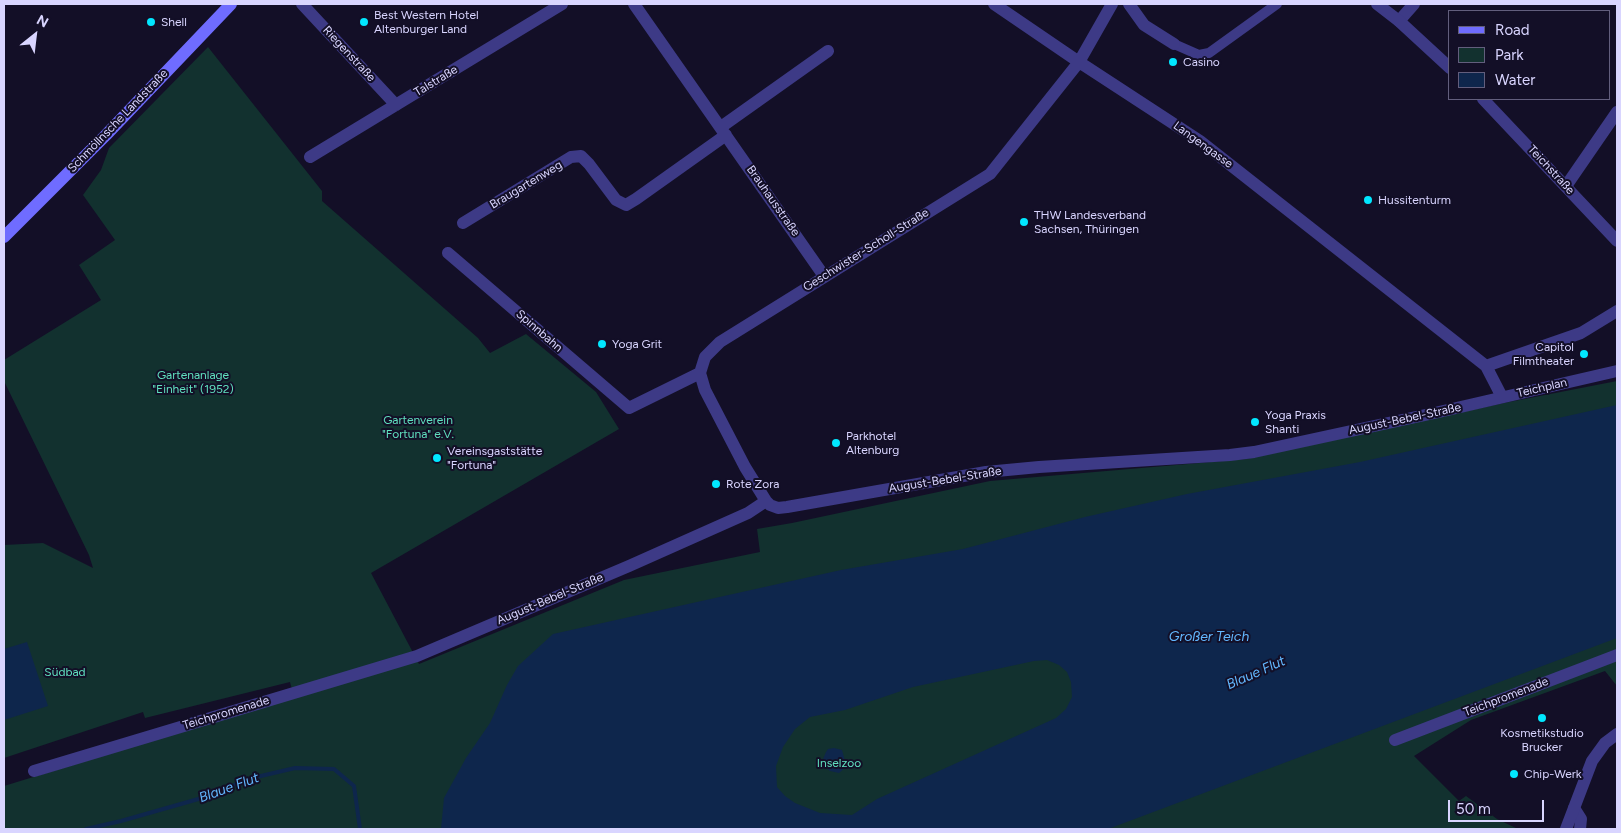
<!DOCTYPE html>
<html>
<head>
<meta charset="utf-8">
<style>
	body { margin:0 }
	#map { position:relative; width:1621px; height:833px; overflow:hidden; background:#130f27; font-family:Figtree,sans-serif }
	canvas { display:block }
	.frame { position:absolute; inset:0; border:5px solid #d9d5ff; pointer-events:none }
	.legend { position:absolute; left:1448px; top:10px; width:162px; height:90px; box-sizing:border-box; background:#130f27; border:1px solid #625e7d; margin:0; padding:6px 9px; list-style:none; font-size:15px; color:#d9d5ff }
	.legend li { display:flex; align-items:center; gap:10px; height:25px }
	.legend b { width:25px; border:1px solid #625e7d }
	.north { position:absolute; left:10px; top:10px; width:50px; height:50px; -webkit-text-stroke:4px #130f27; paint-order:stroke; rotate:29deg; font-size:14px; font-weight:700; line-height:20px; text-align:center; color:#d9d5ff }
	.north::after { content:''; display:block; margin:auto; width:18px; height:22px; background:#d9d5ff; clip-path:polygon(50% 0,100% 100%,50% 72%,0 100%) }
	.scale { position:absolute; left:1448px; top:800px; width:96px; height:22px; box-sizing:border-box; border:2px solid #d9d5ff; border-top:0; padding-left:6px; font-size:15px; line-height:18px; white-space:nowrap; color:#d9d5ff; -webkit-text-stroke:4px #130f27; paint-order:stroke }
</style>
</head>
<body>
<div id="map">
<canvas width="1621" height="833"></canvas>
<div class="frame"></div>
<ul class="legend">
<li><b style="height:6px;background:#6f6cff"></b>Road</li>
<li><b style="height:14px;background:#12312f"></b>Park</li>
<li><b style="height:14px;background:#0e264c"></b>Water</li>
</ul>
<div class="north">N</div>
<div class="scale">50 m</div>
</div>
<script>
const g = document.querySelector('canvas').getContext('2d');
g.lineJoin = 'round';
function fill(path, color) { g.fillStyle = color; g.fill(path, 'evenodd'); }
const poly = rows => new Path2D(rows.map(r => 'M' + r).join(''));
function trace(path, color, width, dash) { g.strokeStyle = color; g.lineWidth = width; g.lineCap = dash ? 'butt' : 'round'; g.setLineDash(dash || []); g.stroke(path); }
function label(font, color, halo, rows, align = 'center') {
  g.font = font + ' Figtree,sans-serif'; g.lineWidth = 4; g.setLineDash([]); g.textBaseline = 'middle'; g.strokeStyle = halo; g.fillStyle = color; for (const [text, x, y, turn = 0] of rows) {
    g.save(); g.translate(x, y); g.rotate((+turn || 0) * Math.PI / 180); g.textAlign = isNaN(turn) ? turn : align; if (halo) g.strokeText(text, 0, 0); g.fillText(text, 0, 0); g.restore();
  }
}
const green = poly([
	[208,47,322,191,322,201,478,338,490,353,526,334,596,392,619,429,371,573,419,664,624,580,760,552,757,529,792,523,990,481,1246,459,1504,403,1617,381,1617,686,1605,671,1471,720,1414,756,1459,801,1466,796,1497,819,1518,829,4,829,4,786,294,697,290,682,145,718,143,712,4,758,4,545,43,543,93,568,89,555,4,381,4,360,101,300,79,265,115,240,83,195,101,170,109,148]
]);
const water = poly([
	[1617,405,1617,638,1108,829,441,829,444,798,466,758,490,723,507,685,518,666,553,634,841,570,963,549,1085,517,1187,494,1360,462],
	[1047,660,1059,665,1067,672,1071,682,1072,697,1066,709,1056,718,877,799,852,815,820,813,795,803,785,796,777,787,776,766,783,747,795,729,810,717,845,710,913,687,1034,661],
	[27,642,48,706,4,720,4,649],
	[834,748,842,750,846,764,846,767,839,773,830,771,824,766,823,763,823,759,826,752,828,749]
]);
const stream = poly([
	[86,829,121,821,209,796,248,779,295,768,334,769,354,786,360,829]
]);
const pedestrian = poly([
	[1174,44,1199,55,1209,53,1277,4]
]);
const minor = poly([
	[302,4,396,105],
	[634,4,824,276],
	[994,4,1079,62,1200,141,1486,366,1502,397],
	[1112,4,1079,62,990,174,720,342,705,357,700,373,705,390,745,467,766,501,770,505,778,508,787,507,986,472,1039,467,1230,455,1254,452,1439,412,1617,371],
	[1129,4,1144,25,1174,44],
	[1399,21,1414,4],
	[721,127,828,51],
	[310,157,562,4],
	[1566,186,1617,112],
	[463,223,571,157,581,156,589,164,616,200,626,205,636,199,726,135],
	[448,253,629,408,700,373],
	[1486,366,1581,333,1617,311],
	[1395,740,1617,655],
	[34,771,417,656,629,566,748,513,766,501],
	[1574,808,1581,819,1580,829]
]);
const tertiary = poly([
	[1377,4,1399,21,1450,68],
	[1483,99,1617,241],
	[1566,829,1592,761,1605,743,1617,734]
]);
const secondary = poly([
	[4,237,106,135,231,4]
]);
const markers = [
	[151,22,5,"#01e7ff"],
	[364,22,5,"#01e7ff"],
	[1173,62,5,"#01e7ff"],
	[1368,200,5,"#01e7ff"],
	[1024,222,5,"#01e7ff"],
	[602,344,5,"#01e7ff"],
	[1584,354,5,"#01e7ff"],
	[1255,422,5,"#01e7ff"],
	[836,443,5,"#01e7ff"],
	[437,458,5,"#01e7ff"],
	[716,484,5,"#01e7ff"],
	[1542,718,5,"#01e7ff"],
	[1514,774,5,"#01e7ff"]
];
const poiNames = [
	["Best Western Hotel",374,15],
	["Altenburger Land",374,29],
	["Shell",161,22],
	["Casino",1183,62],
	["Hussitenturm",1378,200],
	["THW Landesverband",1034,215],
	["Sachsen, Thüringen",1034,229],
	["Yoga Grit",612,344],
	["Capitol",1574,347,"right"],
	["Filmtheater",1574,361,"right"],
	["Yoga Praxis",1265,415],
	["Shanti",1265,429],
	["Parkhotel",846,436],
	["Altenburg",846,450],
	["Vereinsgaststätte",447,451],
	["\"Fortuna\"",447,465],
	["Rote Zora",726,484],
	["Kosmetikstudio",1542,733,"center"],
	["Brucker",1542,747,"center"],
	["Chip-Werk",1524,774]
];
const streetNames = [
	["Riegenstraße",349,54,47],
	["Talstraße",436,81,-31],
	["Schmöllnsche Landstraße",118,121,-46],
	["Langengasse",1203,145,36],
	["Teichstraße",1551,170,47],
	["Braugartenweg",526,185,-31],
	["Brauhausstraße",773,201,55],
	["Geschwister-Scholl-Straße",866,250,-32],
	["Spinnbahn",539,331,41],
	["Teichplan",1542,388,-13],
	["August-Bebel-Straße",1405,419,-12],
	["August-Bebel-Straße",945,480,-9],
	["August-Bebel-Straße",550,599,-23],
	["Teichpromenade",1506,697,-21],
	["Teichpromenade",226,713,-17]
];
const parkNames = [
	["Gartenanlage",193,375],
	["\"Einheit\" (1952)",193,389],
	["Gartenverein",418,420],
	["\"Fortuna\" e.V.",418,434],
	["Südbad",65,672],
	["Inselzoo",839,763]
];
const waterNames = [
	["Großer Teich",1209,637],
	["Blaue Flut",1256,673,-24],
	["Blaue Flut",229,788,-20]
];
fill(green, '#12312f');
fill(water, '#0e264c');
trace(stream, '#0e264c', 4);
trace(pedestrian, '#3d3a86', 10);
trace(minor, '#3d3a86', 12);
trace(tertiary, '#3d3a86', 12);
trace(secondary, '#6f6cff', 12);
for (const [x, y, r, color] of markers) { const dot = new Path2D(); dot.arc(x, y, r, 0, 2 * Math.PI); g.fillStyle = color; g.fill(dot); trace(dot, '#130f27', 2); }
label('12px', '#d9d5ff', '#130f27', poiNames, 'left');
label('12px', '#d9d5ff', '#130f27', streetNames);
label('12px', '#60e0bf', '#130f27', parkNames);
label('italic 14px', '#63b8ff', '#130f27', waterNames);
</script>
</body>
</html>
